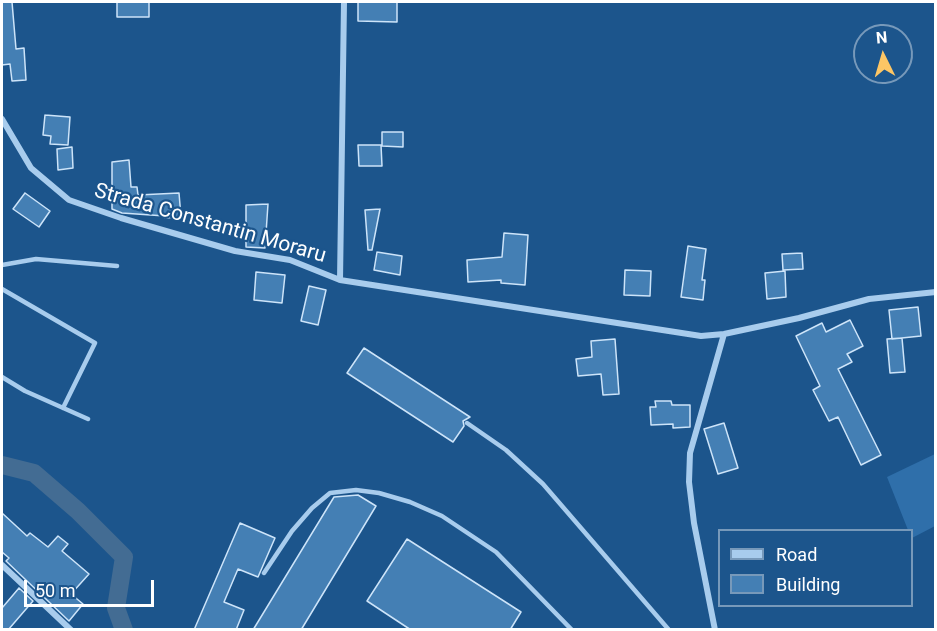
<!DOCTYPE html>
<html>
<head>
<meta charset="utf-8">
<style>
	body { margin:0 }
	#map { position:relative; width:937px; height:631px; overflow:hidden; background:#1c558c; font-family:Roboto,sans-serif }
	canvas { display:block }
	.frame { position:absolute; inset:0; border:3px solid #fff; pointer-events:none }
	.legend { position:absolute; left:718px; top:529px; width:195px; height:78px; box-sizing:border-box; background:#1c558c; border:2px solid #7799ba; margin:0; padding:8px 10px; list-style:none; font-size:18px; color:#fff }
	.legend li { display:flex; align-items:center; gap:12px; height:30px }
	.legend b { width:30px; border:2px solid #7799ba }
	.north { position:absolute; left:853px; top:24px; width:60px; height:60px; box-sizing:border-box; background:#1c558c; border:2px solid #7799ba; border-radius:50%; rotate:355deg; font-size:16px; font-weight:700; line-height:24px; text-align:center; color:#fff }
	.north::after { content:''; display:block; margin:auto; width:21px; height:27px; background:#fdc665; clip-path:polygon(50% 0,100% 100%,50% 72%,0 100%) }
	.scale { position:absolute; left:24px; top:580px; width:130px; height:27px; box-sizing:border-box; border:3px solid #fff; border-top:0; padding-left:8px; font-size:18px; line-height:21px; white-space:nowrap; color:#fff; -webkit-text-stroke:4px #1c558c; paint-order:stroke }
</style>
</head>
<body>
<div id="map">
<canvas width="937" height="631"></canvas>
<div class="frame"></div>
<ul class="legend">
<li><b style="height:8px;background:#a8cced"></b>Road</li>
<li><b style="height:16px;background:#447fb4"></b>Building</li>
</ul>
<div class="north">N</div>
<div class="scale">50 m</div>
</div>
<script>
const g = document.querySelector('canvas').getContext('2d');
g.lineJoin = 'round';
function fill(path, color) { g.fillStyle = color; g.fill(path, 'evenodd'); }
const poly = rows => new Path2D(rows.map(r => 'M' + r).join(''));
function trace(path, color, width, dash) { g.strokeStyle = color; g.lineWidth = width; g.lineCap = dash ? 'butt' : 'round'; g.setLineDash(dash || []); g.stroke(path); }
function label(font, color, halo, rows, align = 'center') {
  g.font = font + ' Roboto,sans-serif'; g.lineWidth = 4.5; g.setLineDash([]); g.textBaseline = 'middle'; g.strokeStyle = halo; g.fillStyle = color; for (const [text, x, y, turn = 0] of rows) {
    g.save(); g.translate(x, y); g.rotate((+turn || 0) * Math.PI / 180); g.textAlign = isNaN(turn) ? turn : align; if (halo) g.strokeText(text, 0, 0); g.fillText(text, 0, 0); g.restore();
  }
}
const green = poly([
	[935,454,935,526,912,538,912,530,908,530,887,477]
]);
const canal = poly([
	[2,465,34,473,78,511,124,557,116,608,124,630]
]);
const building = poly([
	[2,2,12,2,16,49,24,48,26,80,12,81,10,64,2,65,2,2],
	[117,2,149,2,149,17,117,17,117,2],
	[358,2,397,2,397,22,358,21,358,2],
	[45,115,70,117,68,145,50,144,51,136,43,135,45,115],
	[382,132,403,132,403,147,382,146,382,132],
	[358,145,381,145,382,166,359,166,358,145],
	[72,147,73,168,58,170,57,149,72,147],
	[129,160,131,187,137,187,138,195,179,193,181,217,165,218,165,216,122,213,112,209,112,162,129,160],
	[25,193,50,211,39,227,13,209,25,193],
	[268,204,265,248,246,247,246,205,268,204],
	[380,209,372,250,368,250,365,210,380,209],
	[504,233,528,235,525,285,501,283,501,280,468,282,467,260,502,257,504,233],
	[688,246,706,249,702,280,705,280,703,300,681,297,688,246],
	[377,252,402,256,400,275,374,270,377,252],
	[802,253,803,269,783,270,782,254,802,253],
	[625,270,651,271,650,296,624,295,625,270],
	[785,271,786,297,767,299,765,273,785,271],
	[256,272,285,275,282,303,254,300,256,272],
	[309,286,326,290,318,325,301,321,309,286],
	[918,307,921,336,892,339,889,310,918,307],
	[850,320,863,346,847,354,852,362,838,369,881,455,861,465,838,417,829,421,813,390,820,386,796,336,822,323,826,332,850,320],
	[902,338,905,372,890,373,887,339,902,338],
	[615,339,619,394,603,395,601,374,578,376,576,359,592,357,591,341,615,339],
	[364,348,470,417,463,421,464,426,453,442,347,373,364,348],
	[655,401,671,401,672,405,690,405,690,427,673,428,673,424,651,425,650,407,656,407,655,401],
	[724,423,738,468,718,474,704,429,724,423],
	[358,495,376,506,301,630,253,630,334,497,358,495],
	[2,513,27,536,30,533,48,547,58,536,68,544,62,551,89,574,71,594,83,604,69,621,6,561,9,558,2,552,2,513],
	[240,523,275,538,258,577,238,569,224,602,244,610,236,630,194,630,240,523],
	[407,539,521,612,510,630,411,630,367,601,407,539],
	[19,588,33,601,8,630,2,630,2,608,19,588]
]);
const lane = poly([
	[2,265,36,259,117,266],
	[2,289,95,343,63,408],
	[2,377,25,391,88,419],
	[467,423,506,450,543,484,669,630],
	[264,573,292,531,312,508,330,493,356,490,379,493,410,502,442,516,496,552,572,630]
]);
const street = poly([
	[2,119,31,168,69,200,121,218,235,251,290,260,340,280,701,336,724,334,799,318,869,299,936,292],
	[340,280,344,2],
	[2,565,71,630],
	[715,630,694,523,689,482,690,453,724,334]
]);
const streetNames = [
	["Strada Constantin Moraru",210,224,16]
];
fill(green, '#2f6faa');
trace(canal, '#436c93', 18);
fill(building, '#447fb4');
trace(building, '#cde4f9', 1.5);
trace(lane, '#a8cced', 4.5);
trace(street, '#a8cced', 6);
label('21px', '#fff', '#1c558c', streetNames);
</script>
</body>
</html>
